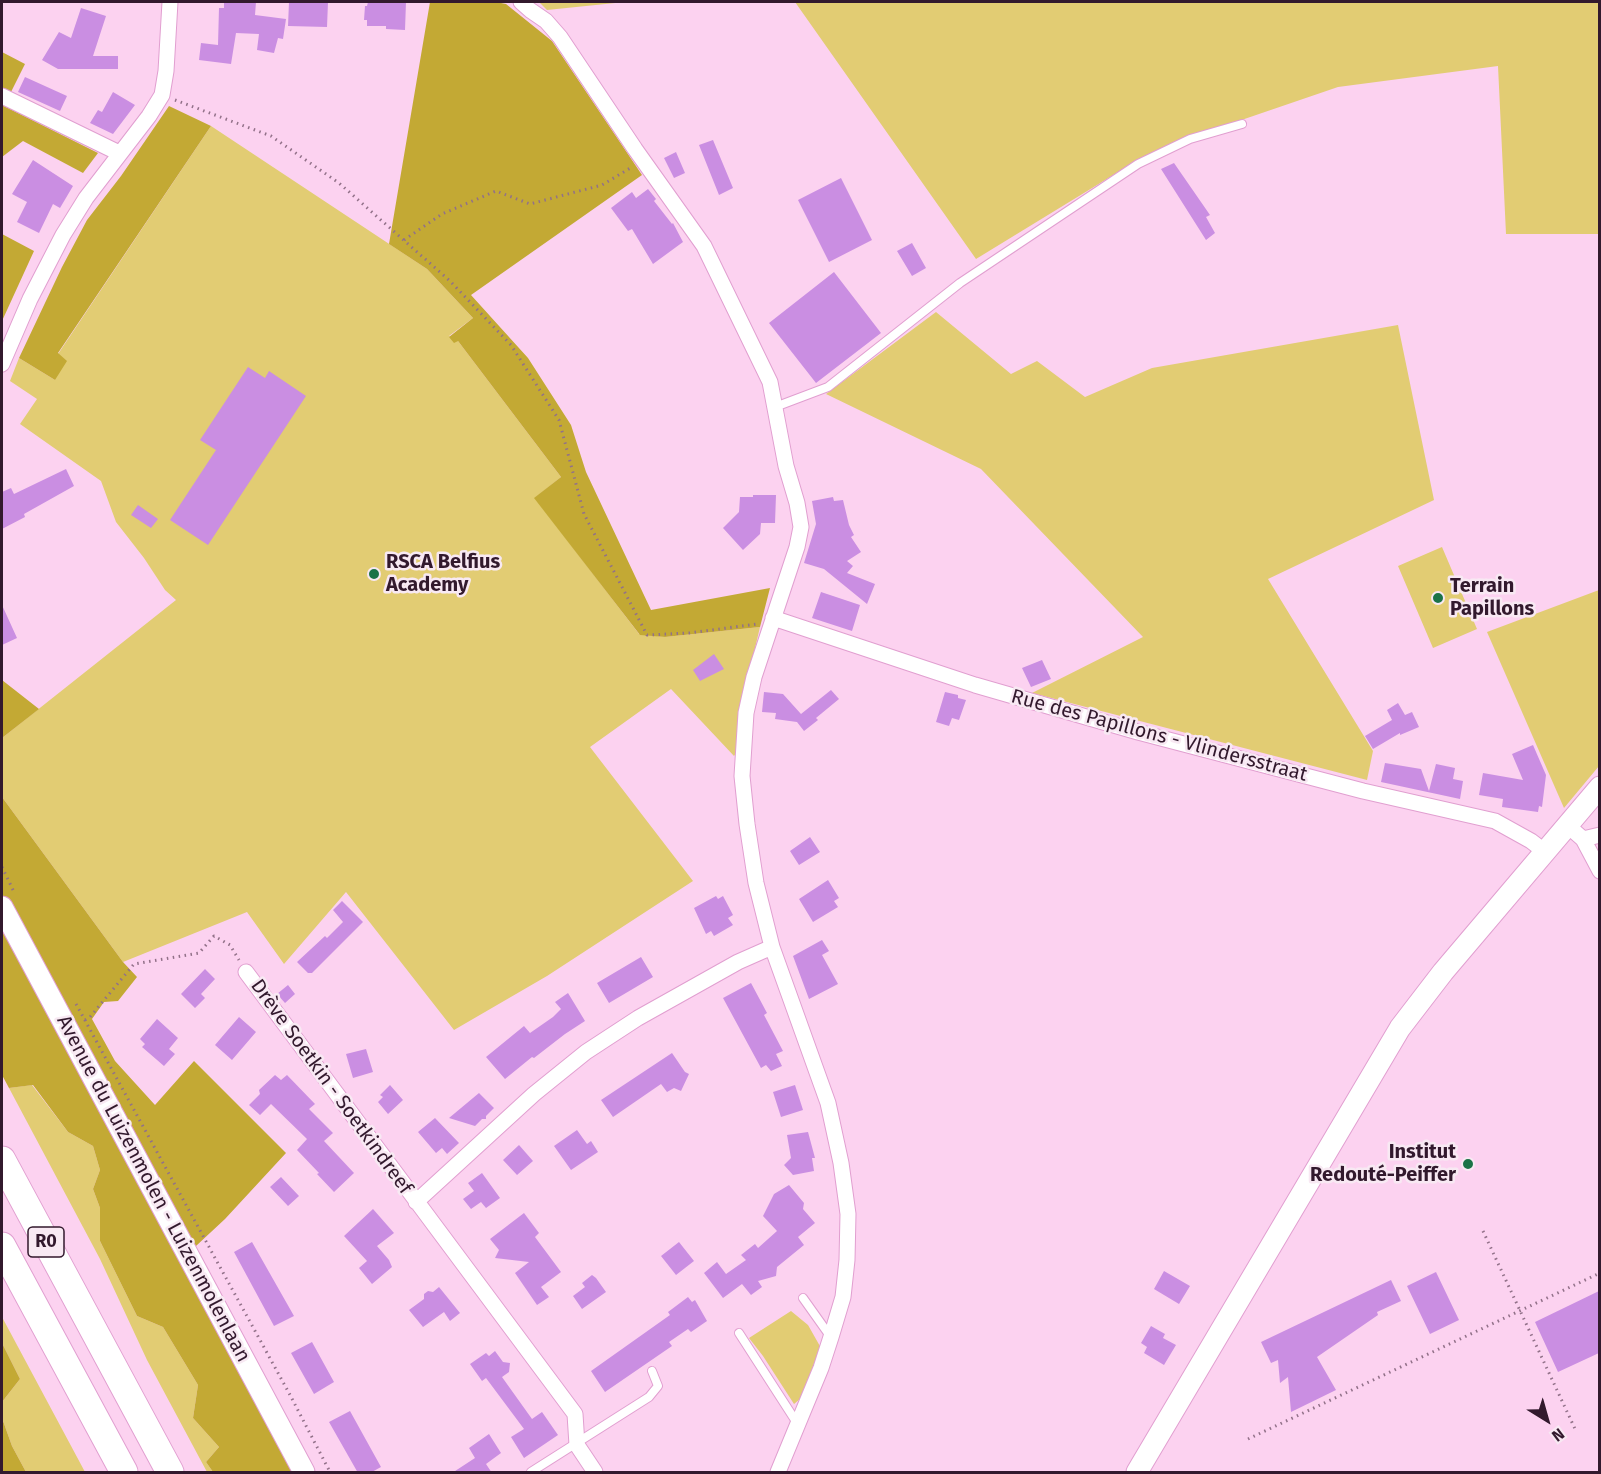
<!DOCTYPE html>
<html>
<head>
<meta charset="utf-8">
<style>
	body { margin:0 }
	#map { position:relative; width:1601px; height:1474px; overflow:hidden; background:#fcd2f0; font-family:"Fira Sans",sans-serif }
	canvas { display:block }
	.frame { position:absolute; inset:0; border:3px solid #32192d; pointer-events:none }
	.north { position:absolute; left:1517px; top:1390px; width:60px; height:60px; -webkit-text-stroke:4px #f8e9f3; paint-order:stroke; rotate:143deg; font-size:16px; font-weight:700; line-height:24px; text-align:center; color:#32192d }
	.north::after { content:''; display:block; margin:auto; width:21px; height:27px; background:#32192d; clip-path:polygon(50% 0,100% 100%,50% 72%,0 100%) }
</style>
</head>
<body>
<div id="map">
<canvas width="1601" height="1474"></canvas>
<div class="frame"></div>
<div class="north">N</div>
</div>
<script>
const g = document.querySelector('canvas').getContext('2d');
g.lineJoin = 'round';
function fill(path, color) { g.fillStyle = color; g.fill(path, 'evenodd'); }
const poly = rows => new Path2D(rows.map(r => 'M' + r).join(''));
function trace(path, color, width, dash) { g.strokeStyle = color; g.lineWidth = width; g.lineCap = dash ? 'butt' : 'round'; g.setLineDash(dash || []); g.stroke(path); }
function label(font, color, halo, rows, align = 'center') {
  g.font = font + ' "Fira Sans",sans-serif'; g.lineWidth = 5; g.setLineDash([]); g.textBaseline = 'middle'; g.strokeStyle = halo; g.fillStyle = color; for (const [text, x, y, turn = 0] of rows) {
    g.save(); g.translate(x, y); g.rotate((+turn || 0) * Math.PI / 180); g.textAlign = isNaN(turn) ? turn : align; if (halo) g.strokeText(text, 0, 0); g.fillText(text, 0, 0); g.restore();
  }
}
const green = poly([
	[539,2,625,2,547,10],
	[795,2,1599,2,1599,234,1506,234,1498,66,1338,87,1183,140,1133,163,976,259],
	[211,126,427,269,473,318,449,336,458,341,561,477,535,498,639,634,665,637,760,627,744,695,738,751,734,756,671,689,590,747,693,881,547,976,454,1030,346,892,284,964,247,912,123,962,2,797,2,738,176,600,165,590,144,558,116,522,101,481,20,424,37,399,10,381,19,358,55,380,58,354],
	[936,312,1011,374,1037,361,1085,397,1152,368,1398,325,1434,500,1268,579,1373,751,1367,780,1032,693,1143,637,981,469,826,394],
	[1442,547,1477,629,1433,648,1398,566],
	[1599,590,1599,766,1564,808,1487,632],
	[32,1085,68,1132,93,1146,100,1170,93,1189,100,1208,100,1241,137,1316,163,1327,198,1385,193,1418,219,1447,206,1462,213,1472,207,1472,147,1360,100,1259,9,1088],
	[791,1311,808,1325,821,1348,800,1399,794,1404,763,1356,749,1338],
	[2,1317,85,1472,26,1472,12,1446,2,1418,2,1402,20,1379,2,1343]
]);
const forest = poly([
	[430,2,496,2,506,4,552,41,642,175,471,295,528,358,571,425,586,472,651,610,770,588,760,627,665,637,640,635,534,498,561,477,458,341,454,343,449,337,473,318,427,269,389,244],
	[2,52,25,64,4,106,98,153,83,173,23,141,2,157],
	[169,106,211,126,58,353,67,361,55,380,19,358,62,267,87,220,121,176],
	[2,234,34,251,2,321],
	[2,680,39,709,2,738],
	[2,797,123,962,137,977,118,1001,104,1002,92,1019,115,1061,155,1105,194,1061,286,1153,225,1219,182,1259,299,1472,213,1472,206,1462,219,1447,193,1418,198,1385,163,1327,137,1316,100,1241,100,1208,93,1189,100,1170,93,1146,68,1132,33,1085,9,1088,2,1075],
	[2,1343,20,1379,2,1402],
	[2,1418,12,1446,26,1472,2,1472]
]);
const building = poly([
	[224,2,256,2,255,15,286,19,283,39,278,38,274,53,257,50,259,34,236,33,231,64,199,60,201,43,218,45,219,8,224,8],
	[289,2,328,2,327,27,288,26],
	[368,2,406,2,405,30,386,29,386,26,367,26,367,20,364,20,365,6,367,6],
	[81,8,106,16,93,56,118,56,118,69,58,69,42,60,59,32,71,38],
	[25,77,67,96,60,111,18,92],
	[113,92,135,105,113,134,90,123,98,110,102,112],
	[713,140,733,188,719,195,699,145],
	[676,152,685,173,674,178,664,158],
	[33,160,73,186,60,208,53,204,39,233,17,222,27,202,12,194],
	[1174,163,1210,215,1206,217,1215,233,1206,240,1161,169],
	[841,178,872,240,829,262,798,200],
	[648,189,656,199,654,201,672,224,673,223,683,242,653,264,632,229,628,231,611,208,632,192,636,198],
	[912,243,926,268,912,276,897,251],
	[834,272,881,333,816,383,769,323],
	[248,367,265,378,269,371,306,396,208,545,170,520,216,450,200,440],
	[66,469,74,486,24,514,25,517,2,529,2,492,11,488,14,494],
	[753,495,776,495,775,523,761,523,760,534,743,550,723,528,739,512,740,497,753,497],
	[833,497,834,501,843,500,849,525,854,535,851,537,861,552,847,561,853,566,847,573,875,584,867,604,824,569,804,563,816,524,812,501],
	[138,505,158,519,151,528,131,515],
	[821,592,860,605,852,631,812,618],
	[2,605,17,638,2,645],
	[714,654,724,669,700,681,693,670],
	[1042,660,1051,679,1031,687,1022,668],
	[831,690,839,699,816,718,818,720,804,731,797,722,775,719,776,713,762,712,764,692,783,694,801,714],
	[945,692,958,695,958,698,966,700,959,720,952,718,949,726,936,722],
	[1398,703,1405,715,1412,712,1419,727,1400,735,1400,733,1373,749,1365,736,1392,720,1387,710],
	[1533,745,1546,775,1542,807,1539,806,1538,812,1502,807,1503,799,1479,795,1483,773,1523,780,1512,754],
	[1385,763,1421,769,1429,791,1436,764,1455,768,1453,779,1463,781,1460,799,1381,782],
	[810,837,820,852,799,865,790,851],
	[828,880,839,898,834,901,838,907,813,922,799,899],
	[716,896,718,899,723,896,733,915,728,918,733,925,714,936,711,931,706,934,694,908],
	[342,901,363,922,312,973,308,973,297,962,325,936,327,938,343,922,333,910],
	[822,940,829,951,822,955,838,984,809,999,793,956],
	[641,957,653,977,609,1003,597,983],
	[205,969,215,979,201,994,205,998,195,1008,181,994],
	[751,983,767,1013,764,1015,783,1051,776,1054,782,1066,771,1071,766,1065,761,1068,723,998],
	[288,985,295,994,285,1003,277,994],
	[568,993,585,1021,565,1034,534,1058,532,1057,505,1079,486,1057,524,1026,530,1033,553,1017,561,1009,555,1002],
	[239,1017,256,1032,232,1060,215,1045],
	[157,1019,178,1038,169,1049,175,1054,164,1066,142,1047,145,1044,140,1039],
	[366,1049,373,1072,353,1078,346,1054],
	[672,1053,685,1072,689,1074,681,1091,674,1088,667,1092,661,1084,613,1117,601,1100],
	[275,1075,281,1080,287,1075,315,1104,309,1109,333,1133,324,1141,354,1173,334,1192,317,1174,319,1173,297,1150,307,1139,271,1104,260,1115,249,1105,260,1094,259,1090],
	[390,1085,403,1100,388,1114,378,1102,383,1097,380,1095],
	[795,1085,803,1110,781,1117,773,1092],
	[479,1093,494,1108,486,1116,486,1119,482,1119,475,1126,449,1118],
	[435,1118,459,1143,447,1154,442,1148,436,1153,418,1132],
	[577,1130,587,1144,591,1141,598,1152,571,1170,554,1146],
	[808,1132,815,1158,812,1158,814,1171,793,1175,784,1165,791,1158,787,1135],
	[519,1145,533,1161,517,1175,503,1160],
	[482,1173,500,1198,486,1208,481,1202,471,1209,463,1199,474,1191,468,1183],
	[281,1177,299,1196,288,1206,270,1187],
	[789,1185,804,1203,803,1209,815,1223,798,1237,804,1245,777,1267,776,1276,758,1281,762,1287,751,1295,742,1284,723,1298,704,1273,717,1262,726,1274,746,1260,741,1255,755,1244,758,1248,777,1231,763,1216,774,1194],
	[373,1209,394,1233,377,1246,389,1260,392,1267,372,1284,359,1268,367,1261,344,1236],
	[524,1213,539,1233,535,1237,561,1272,541,1287,549,1297,537,1305,515,1273,529,1262,495,1258,499,1250,490,1239],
	[252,1242,294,1316,274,1326,234,1252],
	[679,1242,694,1261,676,1275,661,1256],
	[1164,1271,1190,1286,1179,1304,1154,1289],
	[1436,1272,1459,1320,1430,1334,1407,1286],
	[592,1275,596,1278,606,1292,582,1309,573,1296,585,1287,582,1283],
	[1391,1280,1401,1301,1377,1312,1378,1315,1317,1357,1336,1390,1291,1412,1288,1377,1280,1383,1278,1360,1271,1363,1261,1342],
	[439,1287,460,1313,450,1321,444,1312,423,1327,409,1310,424,1299,424,1294,428,1291,433,1292],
	[1599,1291,1599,1353,1558,1372,1535,1322],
	[688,1297,692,1302,695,1300,707,1321,691,1332,688,1329,669,1342,672,1346,605,1392,591,1371,670,1315,668,1312],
	[1151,1326,1165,1334,1163,1338,1176,1345,1164,1365,1144,1353,1147,1347,1141,1343],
	[312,1342,334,1382,314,1394,291,1353],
	[495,1351,503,1362,510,1363,509,1372,502,1377,532,1419,542,1412,558,1435,524,1458,511,1437,524,1429,486,1378,482,1381,470,1364,486,1353,489,1356],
	[350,1411,381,1467,370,1473,358,1473,329,1422],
	[489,1434,501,1453,486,1464,492,1473,452,1473,475,1458,469,1448]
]);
const path = poly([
	[175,100,271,136,339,183,450,281,511,345,559,420,584,514,647,635,689,633,757,624],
	[404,240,442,214,496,191,530,204,602,185,632,167],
	[2,867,15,894],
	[76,1004,289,1393,330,1472],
	[85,1020,90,1017,134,964,199,953,214,936,230,945,239,960],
	[1483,1231,1576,1431],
	[1248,1439,1600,1273]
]);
const lane = poly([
	[775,407,828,387,960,283,1138,164,1190,139,1242,124],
	[803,1298,830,1336],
	[739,1333,797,1423],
	[531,1472,649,1397,658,1386,652,1371]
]);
const street = poly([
	[521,2,530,10,546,21,560,37,635,149,704,246,770,382,786,466,797,503,801,527,797,547,754,677,746,713,742,776,747,824,756,883,772,947,828,1103,841,1163,848,1214,847,1260,843,1297,831,1337,821,1368,778,1472],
	[2,96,119,153],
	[2,364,30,299,63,235,86,198,149,116,162,95,166,71,170,2],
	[773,618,975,685,1138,732,1363,791,1495,821,1531,841,1544,851],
	[1567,825,1583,839,1600,871],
	[1583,839,1600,835],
	[246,972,575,1414,577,1445,595,1472],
	[416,1202,534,1094,586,1052,638,1018,738,962,772,947]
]);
const secondary = poly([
	[2,907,304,1472],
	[1137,1472,1400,1028,1443,972,1600,787]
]);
const highway = poly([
	[2,1160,170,1472],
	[2,1246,124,1472]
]);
const markers = [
	[374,574,6,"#1b7347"],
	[1438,598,6,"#1b7347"],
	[1468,1164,6,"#1b7347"]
];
const shields = [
	[46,1242,36]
];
const shieldNames = [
	["R0",46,1242]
];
const poiNames = [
	["RSCA Belfius",386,562],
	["Academy",386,585],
	["Terrain",1450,586],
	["Papillons",1450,609],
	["Institut",1456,1152,"right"],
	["Redouté-Peiffer",1456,1175,"right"]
];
const streetNames = [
	["Rue des Papillons - Vlindersstraat",1159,736,15],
	["Drève Soetkin - Soetkindreef",331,1087,54],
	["Avenue du Luizenmolen - Luizenmolenlaan",153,1189,62]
];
fill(green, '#e2cc73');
fill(forest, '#c3a934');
fill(building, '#ca8ee2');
trace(lane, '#e19fd0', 10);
trace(street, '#e19fd0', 17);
trace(secondary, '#e19fd0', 23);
trace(highway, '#e19fd0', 29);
trace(path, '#927189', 3, [1.5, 4.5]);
trace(lane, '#fff', 8);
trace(street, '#fff', 15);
trace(secondary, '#fff', 21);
trace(highway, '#fff', 27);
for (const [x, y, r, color] of markers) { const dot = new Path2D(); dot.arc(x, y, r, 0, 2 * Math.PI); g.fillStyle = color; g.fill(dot); trace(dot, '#f8e9f3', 2); }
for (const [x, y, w] of shields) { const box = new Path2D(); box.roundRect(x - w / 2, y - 15, w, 30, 4.5); g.fillStyle = '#f8e9f3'; g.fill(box); trace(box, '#32192d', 1.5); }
label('bold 18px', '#32192d', null, shieldNames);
label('bold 20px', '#32192d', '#f8e9f3', poiNames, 'left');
label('20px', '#32192d', '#f8e9f3', streetNames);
</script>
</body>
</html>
